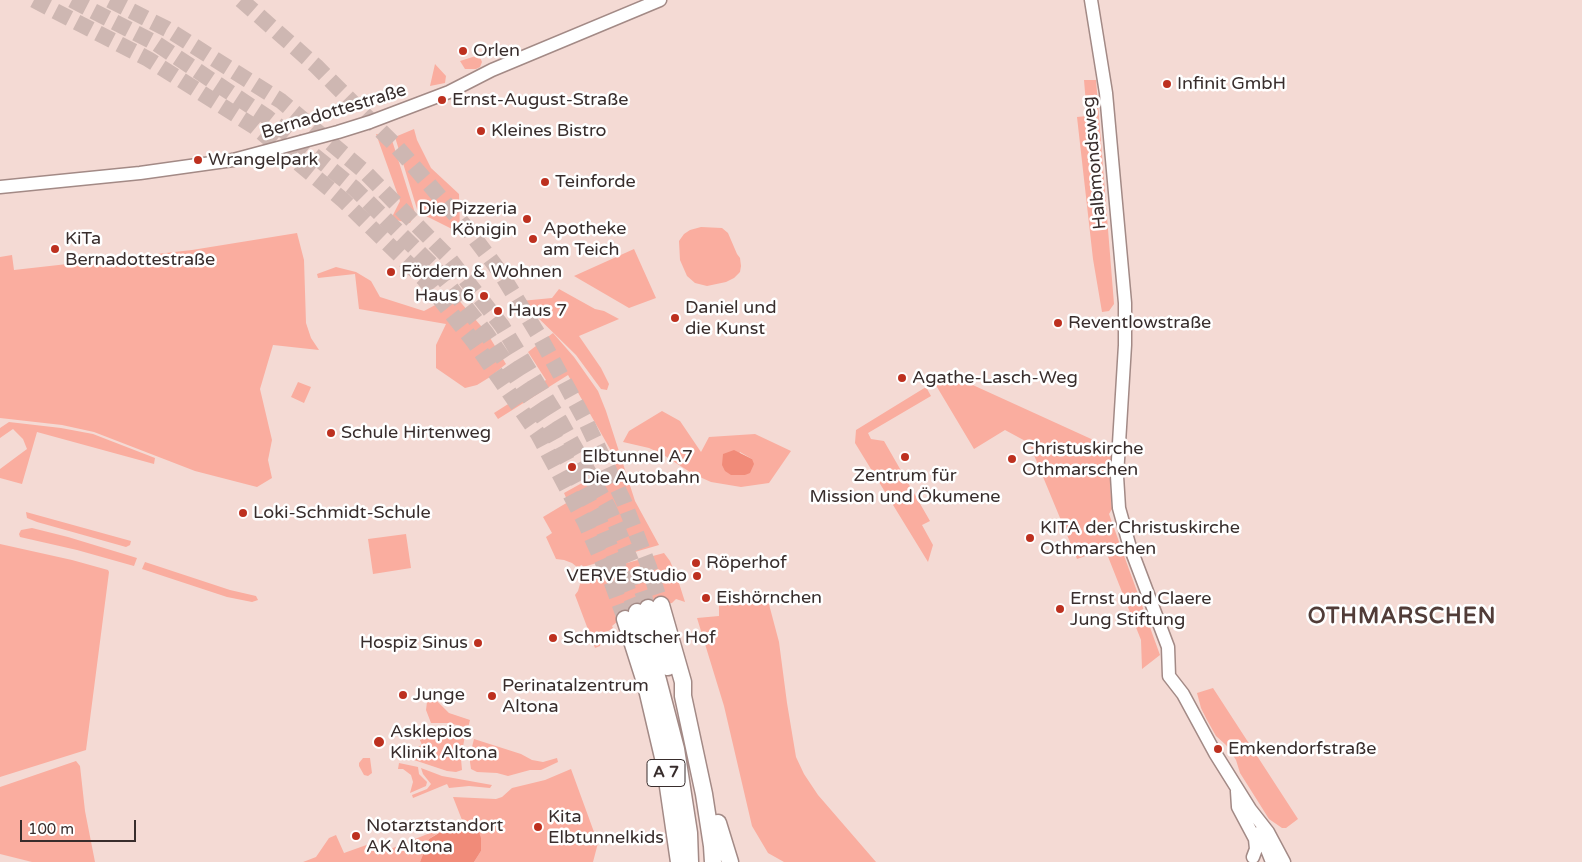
<!DOCTYPE html>
<html>
<head>
<meta charset="utf-8">
<style>
	body { margin:0 }
	#map { position:relative; width:1582px; height:862px; overflow:hidden; background:#f4dad4; font-family:"Varela Round",sans-serif }
	canvas { display:block }
	.scale { position:absolute; left:20px; top:820px; width:116px; height:22px; box-sizing:border-box; border:2px solid #382d2c; border-top:0; padding-left:6px; font-size:15px; line-height:18px; white-space:nowrap; color:#382d2c; -webkit-text-stroke:4px #fff; paint-order:stroke }
</style>
</head>
<body>
<div id="map">
<canvas width="1582" height="862"></canvas>
<div class="scale">100 m</div>
</div>
<script>
const g = document.querySelector('canvas').getContext('2d');
g.lineJoin = 'round';
function fill(path, color) { g.fillStyle = color; g.fill(path, 'evenodd'); }
const poly = rows => new Path2D(rows.map(r => 'M' + r).join(''));
function trace(path, color, width, dash) { g.strokeStyle = color; g.lineWidth = width; g.lineCap = dash ? 'butt' : 'round'; g.setLineDash(dash || []); g.stroke(path); }
function label(font, color, halo, rows, align = 'center') {
  g.font = font + ' "Varela Round",sans-serif'; g.lineWidth = 5; g.setLineDash([]); g.textBaseline = 'middle'; g.strokeStyle = halo; g.fillStyle = color; for (const [text, x, y, turn = 0] of rows) {
    g.save(); g.translate(x, y); g.rotate((+turn || 0) * Math.PI / 180); g.textAlign = isNaN(turn) ? turn : align; if (halo) g.strokeText(text, 0, 0); g.fillText(text, 0, 0); g.restore();
  }
}
const green = poly([
	[479,55,482,62,480,67,476,69,465,69,460,61],
	[435,64,446,76,445,83,430,86],
	[1084,80,1096,80,1114,304,1109,311,1102,312,1093,259,1077,117,1087,116],
	[414,129,417,140,431,168,459,194,460,233,420,213,417,209,395,137],
	[376,134,391,137,415,213,410,223,391,219,400,201],
	[701,227,722,228,728,233,737,254,740,258,741,266,740,272,734,278,726,282,707,286,695,283,687,276,680,260,679,241,684,234,690,230],
	[297,233,304,260,306,323,311,338,319,350,273,345,260,389,272,440,268,460,272,478,257,487,195,471,94,432,62,425,0,418,0,257,12,255,14,270,192,250],
	[634,249,656,298,629,308,574,276],
	[336,267,356,272,371,281,380,297,424,311,439,303,449,305,456,297,487,333,506,364,490,377,477,385,465,388,436,368,436,345,446,324,359,309,355,274,318,278,317,274],
	[559,289,595,309,604,311,619,319,579,336,601,368,609,384,607,390,601,389,576,355,521,301,552,298],
	[553,333,574,357,598,391,606,411,635,501,659,545,583,567,582,565,577,567,572,563,564,560,556,559,546,537,552,533,543,517,568,502,564,493,618,463,568,375,498,419,494,413,546,380,528,352],
	[945,379,964,381,1111,448,1110,485,1112,509,1109,514,1160,655,1142,669,1141,640,1105,549,1077,559,1029,443,1005,430,974,449,934,382],
	[298,382,311,387,304,403,291,397],
	[926,387,931,396,868,433,871,439,884,441,930,521,922,525,933,545,928,562,855,443,856,430],
	[662,411,680,421,701,452,709,437,755,434,791,451,769,483,741,487,711,482,693,474,662,454,649,448,623,442,629,431],
	[740,452,752,459,745,475,731,475],
	[9,422,61,428,93,434,155,458,154,464,37,432,22,484,0,478,0,469,27,449,23,439,13,429,0,438,0,428],
	[26,512,131,541,130,545,126,547,37,522,27,518],
	[32,528,68,537,137,558,134,566,77,550,20,537,19,534,21,530],
	[406,534,411,568,373,574,368,539],
	[0,544,72,560,108,570,109,572,86,750,0,777],
	[664,553,670,561,678,580,685,602,676,599,672,603,658,605,618,621,612,626,613,628,605,633,601,640,600,646,595,648,575,595,578,591,580,584,579,578,601,570],
	[145,562,230,590,256,596,258,600,252,602,227,597,142,569],
	[766,593,779,642,787,703,796,757,804,774,818,795,876,862,784,862,768,853,752,826,724,706,697,618,719,616,719,605],
	[1213,688,1298,819,1286,828,1282,828,1269,819,1240,773,1236,760,1226,745,1216,736,1207,720,1201,708,1197,693],
	[430,700,437,701,449,713,470,720,468,728,449,723,431,723,426,710,427,702],
	[436,730,465,735,461,759,462,770,456,772,447,771,411,759,406,756,406,752,422,745,419,738],
	[474,739,521,754,532,760,543,762,557,758,558,762,541,770,530,770,508,776,497,773,477,772,471,769,470,762,470,755],
	[363,758,370,758,372,773,368,776,364,775,359,766,359,763],
	[76,761,80,766,85,811,95,862,32,862,0,854,0,787],
	[399,763,418,767,419,774,427,782,426,786,410,793,413,782,411,775,403,769,398,769],
	[421,768,442,776,492,785,490,788,469,786,449,788,447,784,413,798,412,795,427,789,431,784,423,774],
	[571,769,598,843,593,862,474,862,481,851,481,838,455,827,438,833,429,839,420,862,303,862,316,857,329,838,336,835,344,853,372,843,378,854,462,820,453,797,496,799,502,797,512,788,545,780]
]);
const water = poly([
	[734,450,752,459,754,464,750,473,745,475,731,475,725,471,722,465,723,454],
	[463,825,469,826,479,832,481,838,481,851,474,862,420,862,429,839,444,830]
]);
const highwayTunnel = poly([
	[34,0,148,59,255,127,343,200,424,279,474,342,538,434,585,522,612,583,625,619],
	[72,0,157,44,267,117,354,188,435,268,486,333,549,427,600,522,637,612],
	[110,0,167,29,281,101,365,172,448,257,502,326,560,421,609,509,636,573,648,608],
	[241,0,316,66,397,147,470,232,500,272,541,339,586,422,624,502,649,567,661,605]
]);
const secondary = poly([
	[1091,0,1106,93,1125,303,1125,345,1117,476,1119,508,1129,544,1168,647,1169,676,1183,694,1215,753,1250,809,1268,832,1284,862],
	[0,187,140,173,233,160,338,132,370,122,449,92,492,70,660,0],
	[1237,791,1238,807,1255,839,1256,849,1253,857],
	[1260,832,1272,862]
]);
const highway = poly([
	[661,605,683,682,683,696,704,794,712,846,713,862],
	[648,608,668,667],
	[637,612,658,680,676,749,689,833,690,862],
	[625,619,646,685,665,766,679,862],
	[718,823,730,862]
]);
const markers = [
	[463,51,5,"#bd301f"],
	[1167,84,5,"#bd301f"],
	[442,100,5,"#bd301f"],
	[481,131,5,"#bd301f"],
	[198,160,5,"#bd301f"],
	[545,182,5,"#bd301f"],
	[527,219,5,"#bd301f"],
	[533,239,5,"#bd301f"],
	[55,249,5,"#bd301f"],
	[391,272,5,"#bd301f"],
	[484,296,5,"#bd301f"],
	[498,311,5,"#bd301f"],
	[675,318,5,"#bd301f"],
	[1058,323,5,"#bd301f"],
	[902,378,5,"#bd301f"],
	[331,433,5,"#bd301f"],
	[905,457,5,"#bd301f"],
	[1012,459,5,"#bd301f"],
	[572,467,5,"#bd301f"],
	[243,513,5,"#bd301f"],
	[1030,538,5,"#bd301f"],
	[696,563,5,"#bd301f"],
	[697,576,5,"#bd301f"],
	[706,598,5,"#bd301f"],
	[1060,609,5,"#bd301f"],
	[553,638,5,"#bd301f"],
	[478,643,5,"#bd301f"],
	[403,695,5,"#bd301f"],
	[492,696,5,"#bd301f"],
	[379,742,6,"#bd301f"],
	[1218,749,5,"#bd301f"],
	[538,827,5,"#bd301f"],
	[356,836,5,"#bd301f"]
];
const shields = [
	[666,773,38]
];
const shieldNames = [
	["A 7",666,773]
];
const poiNames = [
	["Orlen",473,51],
	["Infinit GmbH",1177,84],
	["Ernst-August-Straße",452,100],
	["Kleines Bistro",491,131],
	["Wrangelpark",208,160],
	["Teinforde",555,182],
	["Die Pizzeria",517,209,"right"],
	["Königin",517,230,"right"],
	["Apotheke",543,229],
	["am Teich",543,250],
	["KiTa",65,239],
	["Bernadottestraße",65,260],
	["Fördern & Wohnen",401,272],
	["Haus 6",474,296,"right"],
	["Daniel und",685,308],
	["die Kunst",685,329],
	["Haus 7",508,311],
	["Reventlowstraße",1068,323],
	["Agathe-Lasch-Weg",912,378],
	["Schule Hirtenweg",341,433],
	["Christuskirche",1022,449],
	["Othmarschen",1022,470],
	["Elbtunnel A7",582,457],
	["Die Autobahn",582,478],
	["Zentrum für",905,476,"center"],
	["Mission und Ökumene",905,497,"center"],
	["Loki-Schmidt-Schule",253,513],
	["KITA der Christuskirche",1040,528],
	["Othmarschen",1040,549],
	["Röperhof",706,563],
	["VERVE Studio",687,576,"right"],
	["Eishörnchen",716,598],
	["Ernst und Claere",1070,599],
	["Jung Stiftung",1070,620],
	["Schmidtscher Hof",563,638],
	["Hospiz Sinus",468,643,"right"],
	["Perinatalzentrum",502,686],
	["Altona",502,707],
	["Junge",413,695],
	["Asklepios",390,732],
	["Klinik Altona",390,753],
	["Emkendorfstraße",1228,749],
	["Kita",548,817],
	["Elbtunnelkids",548,838],
	["Notarztstandort",366,826],
	["AK Altona",366,847]
];
const streetNames = [
	["Bernadottestraße",334,112,-17],
	["Halbmondsweg",1095,163,-95]
];
const districtNames = [
	["OTHMARSCHEN",1402,617]
];
fill(green, '#faad9f');
fill(water, '#f18b79');
trace(highwayTunnel, '#ceb7b2', 16, [16, 8]);
trace(secondary, '#a38a86', 15);
trace(highway, '#a38a86', 19);
trace(secondary, '#fff', 12);
trace(highway, '#fff', 16);
for (const [x, y, r, color] of markers) { const dot = new Path2D(); dot.arc(x, y, r, 0, 2 * Math.PI); g.fillStyle = color; g.fill(dot); trace(dot, '#fff', 2); }
for (const [x, y, w] of shields) { const box = new Path2D(); box.roundRect(x - w / 2, y - 13.5, w, 27, 4); g.fillStyle = '#fff'; g.fill(box); trace(box, '#382d2c', 1); }
label('bold 16px', '#382d2c', null, shieldNames);
label('18px', '#382d2c', '#fff', poiNames, 'left');
label('18px', '#382d2c', '#fff', streetNames);
g.letterSpacing = '1px';
label('bold 22px', '#513c38', '#fff', districtNames);
g.letterSpacing = '0px';
</script>
</body>
</html>
